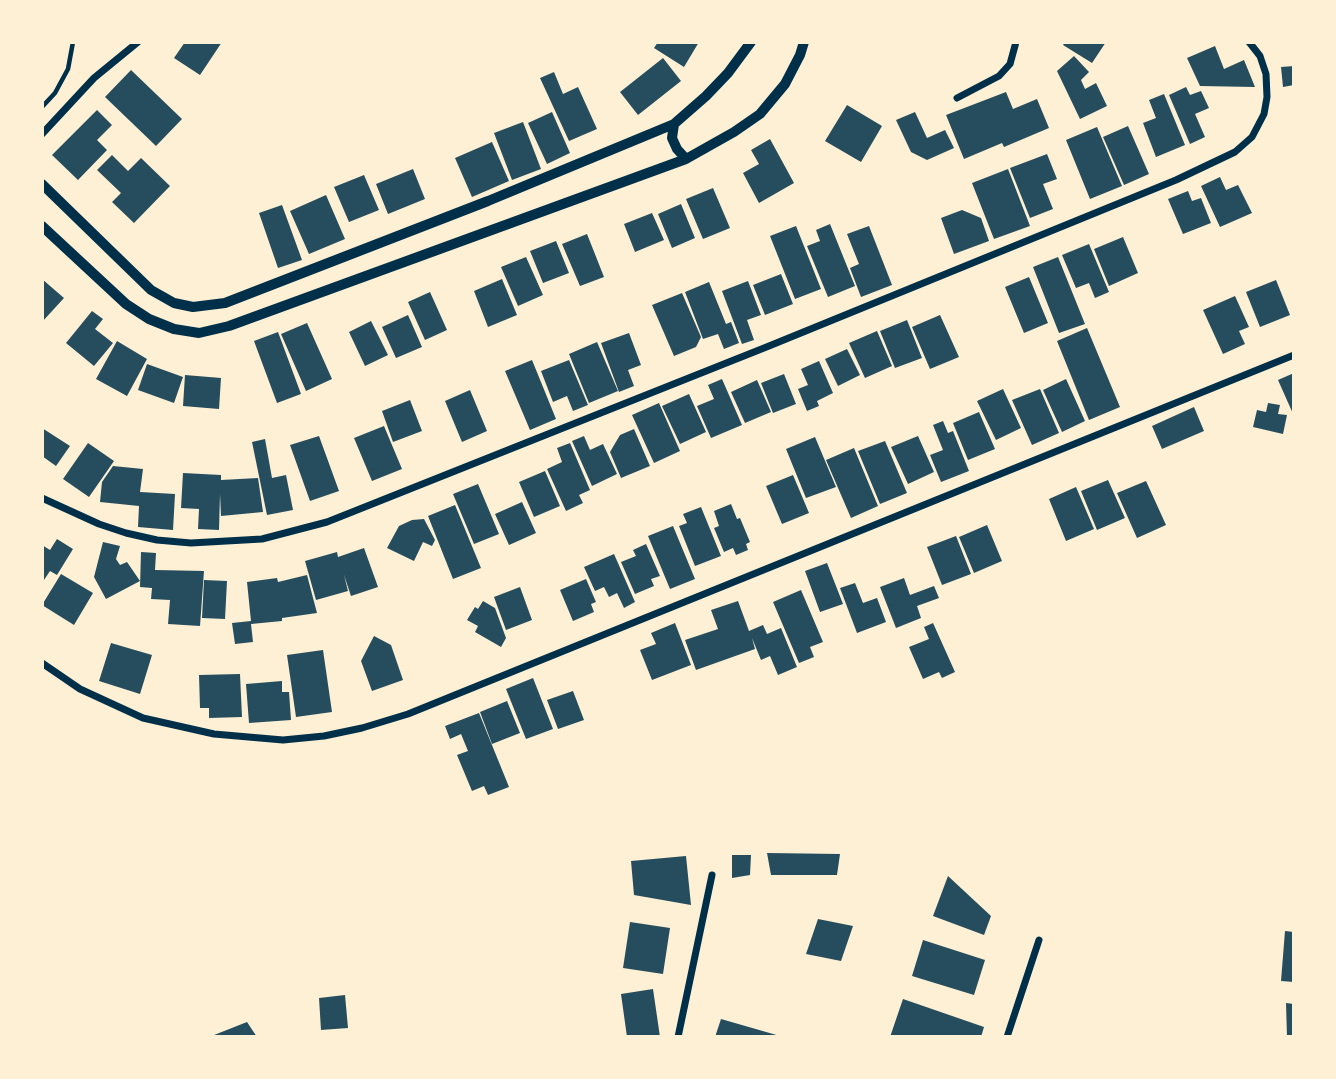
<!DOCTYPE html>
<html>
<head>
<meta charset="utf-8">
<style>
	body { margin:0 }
	#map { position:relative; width:1336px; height:1079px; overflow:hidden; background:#fdf0d5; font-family:Manrope,sans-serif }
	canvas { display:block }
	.frame { position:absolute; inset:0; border:44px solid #fdf0d5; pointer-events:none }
</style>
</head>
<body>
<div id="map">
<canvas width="1336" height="1079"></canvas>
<div class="frame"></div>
</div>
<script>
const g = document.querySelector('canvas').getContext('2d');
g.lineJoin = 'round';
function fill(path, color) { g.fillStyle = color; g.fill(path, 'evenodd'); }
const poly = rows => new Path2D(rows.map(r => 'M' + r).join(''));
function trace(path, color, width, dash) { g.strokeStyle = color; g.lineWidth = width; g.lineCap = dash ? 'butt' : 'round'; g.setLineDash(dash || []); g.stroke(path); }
const building = poly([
	[185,42,222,42,200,75,174,58],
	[658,42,699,42,684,67,654,48],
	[1065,42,1106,42,1092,63,1063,45],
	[1215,46,1224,69,1244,60,1255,87,1200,86,1187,58],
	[1074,56,1089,72,1081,80,1085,89,1096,83,1107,106,1080,119,1057,71],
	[663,58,681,81,638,115,620,92],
	[1294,66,1294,85,1283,87,1281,67],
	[131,70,182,119,156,146,105,97],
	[554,72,563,94,578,87,597,129,569,141,540,78],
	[1186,87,1190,95,1201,91,1209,108,1195,114,1205,137,1190,144,1169,95],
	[1006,92,1013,109,1037,99,1049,128,1004,147,1002,143,964,159,946,115],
	[1164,94,1185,145,1156,157,1143,123,1156,118,1149,100],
	[847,105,882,126,861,162,825,141],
	[97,110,112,125,97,140,107,150,78,180,52,155],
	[552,112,570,153,547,164,528,123],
	[915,112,927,138,945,130,954,148,927,160,911,152,896,120],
	[523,122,541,169,512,180,494,133],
	[1128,126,1149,174,1124,185,1103,137],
	[1097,127,1122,186,1090,199,1066,140],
	[770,139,794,183,759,203,743,173,759,164,751,150],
	[492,142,509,181,472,197,455,158],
	[1047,154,1057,179,1043,184,1053,209,1030,218,1010,168],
	[112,155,128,171,141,158,170,186,134,223,112,202,121,193,97,170],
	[413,169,425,199,388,214,376,184],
	[1008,169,1030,226,994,239,972,183],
	[364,175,379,210,349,222,334,187],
	[1220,177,1226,190,1238,185,1252,213,1220,227,1201,186],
	[713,188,730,228,703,239,686,199],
	[1188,191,1192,201,1201,198,1211,223,1183,234,1168,199],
	[326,195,345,239,309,254,290,211],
	[681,204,695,238,672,248,658,214],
	[282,205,302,260,278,268,259,213],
	[962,210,981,218,989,241,954,254,941,218],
	[652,213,664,240,635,252,624,224],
	[830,224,855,286,828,297,807,246,820,241,816,230],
	[796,226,821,289,795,299,770,236],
	[869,226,892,285,861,297,850,268,859,264,847,234],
	[587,234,604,277,580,286,562,244],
	[1123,237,1138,273,1109,286,1094,249],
	[556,241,569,273,543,283,530,251],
	[1089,244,1109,292,1095,298,1089,283,1076,288,1062,255],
	[526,257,543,295,518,306,501,267],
	[1058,257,1085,324,1059,333,1033,267],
	[781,274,793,304,765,315,753,285],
	[1029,277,1048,323,1024,333,1005,287],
	[42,279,64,298,42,322],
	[502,279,517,315,488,327,474,291],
	[1276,280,1290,315,1260,327,1246,292],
	[748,281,761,315,747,320,754,340,742,344,722,291],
	[709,282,726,324,731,322,739,343,724,349,718,334,703,339,685,292],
	[430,292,447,330,425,340,408,302],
	[682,293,701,337,696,347,674,356,652,305],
	[1235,296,1249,327,1239,331,1245,344,1223,354,1203,310],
	[92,311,103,319,95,329,113,343,94,366,66,343],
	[408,315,422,347,396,358,382,327],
	[940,315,959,357,930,369,912,327],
	[907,320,922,358,895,368,880,331],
	[371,321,388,355,365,366,349,332],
	[307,323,332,379,306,391,281,334],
	[1087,328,1120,407,1089,420,1057,341],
	[877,331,892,366,865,378,849,343],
	[278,332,301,394,277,403,254,341],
	[629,333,641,365,628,370,634,386,619,392,601,343],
	[117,341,147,359,127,396,96,379],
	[597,342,618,391,589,403,569,354],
	[847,349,860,375,838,386,825,359],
	[532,360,556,419,530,430,505,371],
	[569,360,588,405,573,411,567,396,553,402,541,371],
	[819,361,833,393,817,401,819,406,807,411,798,389,808,385,801,369],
	[147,364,183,377,174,403,138,390],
	[1294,373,1294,416,1278,380],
	[784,374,796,404,773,413,761,383],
	[185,375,221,378,219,409,183,406],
	[722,379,742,425,711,438,697,406,714,399,708,385],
	[1066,379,1085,421,1062,432,1043,390],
	[757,380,771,412,745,423,731,392],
	[1003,389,1021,428,996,440,977,401],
	[1040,389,1059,433,1032,445,1012,400],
	[470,390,487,431,462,442,445,401],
	[689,394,706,432,680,444,662,406],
	[410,400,422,431,393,442,382,411],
	[659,403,680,451,654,463,632,415],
	[1268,403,1280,405,1278,414,1287,415,1283,434,1253,427,1257,410,1266,412],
	[1194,407,1204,431,1162,449,1152,426],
	[979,412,995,449,968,460,953,423],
	[943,421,948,433,953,431,969,471,941,482,930,455,943,450,933,425],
	[384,426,402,469,372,481,354,438],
	[42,428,70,446,56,466,42,456],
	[634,429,650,466,621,478,610,452,620,435],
	[319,436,339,491,310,501,290,445],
	[584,436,590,450,603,444,617,474,592,486,572,441],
	[918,436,934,472,908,484,891,447],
	[815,437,836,487,806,498,786,449],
	[265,439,272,478,286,475,293,510,267,515,252,442],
	[885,441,907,493,880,504,858,451],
	[88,443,114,461,89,497,63,479],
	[570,443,590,490,579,495,583,503,566,511,547,469,562,462,557,448],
	[854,448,878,506,851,518,826,460],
	[113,466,143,469,140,492,175,494,173,530,138,527,139,506,100,502,102,482],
	[545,471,560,506,534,517,519,482],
	[183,473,221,475,221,480,258,478,263,512,221,516,220,494,219,530,198,529,199,509,181,508],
	[793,475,809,513,782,524,766,486],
	[1108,480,1125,518,1097,530,1081,491],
	[1146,481,1166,525,1137,538,1117,493],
	[478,484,499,534,474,544,453,494],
	[1076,487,1094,529,1066,541,1049,499],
	[522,502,536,533,509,545,495,514],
	[731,504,737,519,740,518,750,542,746,544,748,550,736,555,733,548,724,552,714,528,719,526,714,511],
	[455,505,481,568,453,579,428,516],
	[701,507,721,556,695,566,679,526,687,523,683,514],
	[424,519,435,540,432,546,423,542,414,561,387,548,399,526,412,520],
	[987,525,1002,561,974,573,959,537],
	[673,526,695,579,670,589,648,536],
	[956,536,971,574,942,585,927,547],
	[57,539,73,549,57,575,50,571,44,580,42,579,42,545,50,550],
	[103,542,120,546,116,559,120,565,127,562,140,581,106,599,94,577],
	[646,544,660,576,651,579,654,586,635,594,621,562,636,556,633,550],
	[364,548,378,587,351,596,344,575,348,591,316,600,305,561,337,552,338,557],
	[141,552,156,553,155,570,204,571,200,626,168,624,170,600,151,599,152,588,140,587],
	[614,554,635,602,624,608,617,593,609,597,604,587,595,591,584,567],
	[827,563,843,604,820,612,805,571],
	[61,574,93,593,74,625,42,605],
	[307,575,317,613,282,618,282,621,251,624,253,642,235,644,232,623,251,621,247,582,277,578,278,582],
	[904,578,910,595,934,586,939,598,917,606,921,618,896,628,880,587],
	[586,579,596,602,591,604,594,612,573,621,560,590],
	[204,580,227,581,225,619,202,618],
	[855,583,863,603,877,598,886,622,857,633,840,588],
	[520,587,532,620,506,630,494,597],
	[801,590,823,642,810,647,814,657,799,663,773,602],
	[483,601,495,608,506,638,501,647,475,632,478,626,467,620,475,607,478,609],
	[738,601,749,631,763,625,767,634,781,628,797,667,778,675,770,656,761,660,752,638,755,649,696,670,685,640,718,629,711,610],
	[675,623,691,665,652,680,640,650,656,644,651,633],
	[933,623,955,672,942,678,939,672,923,679,909,647,929,639,924,627],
	[374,636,391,645,403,680,372,691,361,661],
	[111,643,152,655,140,694,99,681],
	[323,650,332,712,296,717,287,655],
	[240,674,242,717,209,718,209,708,200,708,199,675],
	[533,678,553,729,526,739,506,689],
	[282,681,282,692,289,692,291,720,249,723,246,684],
	[573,691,584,720,558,729,547,700],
	[507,701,520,733,492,744,480,712],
	[479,713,509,787,488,795,484,786,472,791,457,755,468,751,461,734,450,739,445,726],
	[767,853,840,854,837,875,771,875],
	[732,855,751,855,750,875,732,878],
	[686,856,691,905,634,895,631,861],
	[948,876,991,916,984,935,933,916],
	[818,919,853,926,841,961,806,954],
	[630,922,670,928,663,974,623,968],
	[1285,931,1294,932,1294,982,1281,981],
	[923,940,985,960,974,995,912,976],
	[653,989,660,1037,627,1037,621,994],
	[345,995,348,1028,321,1030,319,998],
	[903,999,984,1027,981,1037,890,1037],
	[1286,1003,1294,1004,1294,1037,1287,1037],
	[721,1019,780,1036,780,1037,715,1037],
	[247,1022,257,1037,209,1037]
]);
const service = poly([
	[42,107,55,93,68,69,73,42]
]);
const minor = poly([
	[957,98,999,76,1010,64,1016,42],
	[42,134,94,78,138,42],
	[42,498,99,524,126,533,157,540,191,543,262,539,327,522,769,346,1176,180,1235,152,1252,137,1264,114,1267,97,1266,74,1260,56,1249,42],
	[42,663,80,689,143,718,214,734,283,740,324,736,362,728,408,714,1294,355],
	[678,1037,712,875],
	[1007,1037,1039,940]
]);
const tertiary = poly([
	[674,124,672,138,677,149,686,159],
	[42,184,151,290,174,303,193,307,225,303,488,201,674,124,706,96,728,73,751,42],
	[42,226,126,304,149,319,174,329,199,333,229,326,686,159,734,132,760,114,785,84,800,55,804,42]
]);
fill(building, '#264d5e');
trace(service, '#003049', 4.5);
trace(minor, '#003049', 7);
trace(tertiary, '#003049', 10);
</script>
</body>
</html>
